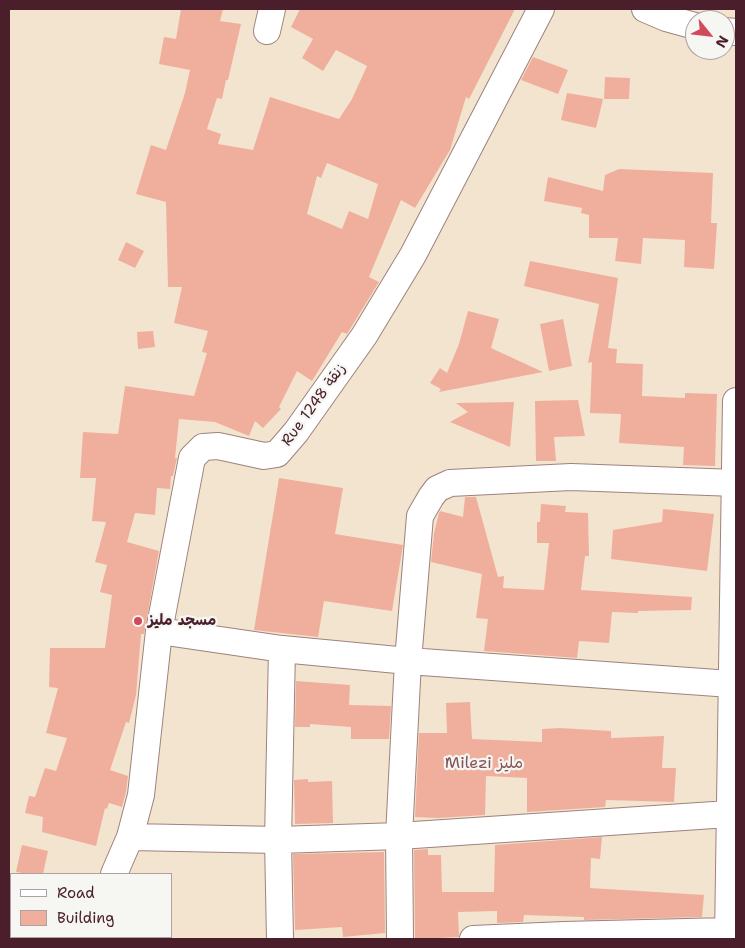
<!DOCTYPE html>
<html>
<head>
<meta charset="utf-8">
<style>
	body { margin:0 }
	#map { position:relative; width:745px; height:948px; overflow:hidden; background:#f3e4cf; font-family:"Shantell Sans",sans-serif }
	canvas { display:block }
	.frame { position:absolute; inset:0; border:10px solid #4a1f2b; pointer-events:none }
	.legend { position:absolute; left:10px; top:873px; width:162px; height:65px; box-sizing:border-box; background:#f6f6f2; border:1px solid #b1a0a2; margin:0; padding:6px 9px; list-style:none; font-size:15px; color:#4a1f2b }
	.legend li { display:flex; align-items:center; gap:10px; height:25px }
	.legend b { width:25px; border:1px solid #b1a0a2 }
	.north { position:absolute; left:685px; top:10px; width:50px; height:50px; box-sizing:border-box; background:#f6f6f2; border:1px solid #b1a0a2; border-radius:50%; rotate:119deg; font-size:14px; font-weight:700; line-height:20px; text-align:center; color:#4a1f2b }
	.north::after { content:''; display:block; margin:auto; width:18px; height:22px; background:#d1495b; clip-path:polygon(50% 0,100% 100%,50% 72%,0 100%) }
</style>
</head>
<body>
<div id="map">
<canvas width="745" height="948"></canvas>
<div class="frame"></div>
<ul class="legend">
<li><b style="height:6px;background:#fff"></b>Road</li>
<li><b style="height:14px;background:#f0af9d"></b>Building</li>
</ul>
<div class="north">N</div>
</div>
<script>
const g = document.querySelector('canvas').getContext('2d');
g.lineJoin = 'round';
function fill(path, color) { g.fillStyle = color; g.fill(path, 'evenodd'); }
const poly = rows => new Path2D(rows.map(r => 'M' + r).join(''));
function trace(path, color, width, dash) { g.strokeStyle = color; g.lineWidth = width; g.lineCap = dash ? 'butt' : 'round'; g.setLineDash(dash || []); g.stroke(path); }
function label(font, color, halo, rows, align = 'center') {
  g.font = font + ' "Shantell Sans","Playpen Sans Arabic",sans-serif'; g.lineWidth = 4.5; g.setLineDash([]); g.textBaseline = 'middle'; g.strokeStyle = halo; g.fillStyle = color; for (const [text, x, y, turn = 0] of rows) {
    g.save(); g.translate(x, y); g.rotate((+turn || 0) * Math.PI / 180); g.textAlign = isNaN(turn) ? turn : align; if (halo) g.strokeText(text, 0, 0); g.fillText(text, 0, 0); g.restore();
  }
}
const building = poly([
	[181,9,223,9,220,21,241,24,228,80,226,80,222,99,217,98,207,129,221,134,218,144,253,150,270,97,339,119,352,99,367,66,336,50,323,71,302,58,313,39,291,27,300,9,515,9,469,99,466,97,450,150,415,208,401,200,369,277,379,282,347,334,342,332,312,381,297,371,279,407,281,409,263,428,255,421,249,436,215,422,179,419,175,458,177,458,173,476,171,476,170,489,157,488,155,515,135,513,127,542,159,551,144,634,141,634,136,695,129,723,126,722,110,770,128,776,126,792,122,807,109,803,107,809,105,808,96,846,42,832,43,817,25,813,29,796,35,797,45,768,56,771,67,738,46,733,58,688,49,687,50,648,105,648,112,595,100,592,107,565,95,562,106,522,92,521,96,478,80,478,83,432,118,434,125,386,194,396,207,353,202,352,208,331,174,323,182,287,168,287,166,202,136,194,151,145,166,150,185,93,190,70,159,64,164,37,176,39],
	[327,163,378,184,368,219,349,211,342,229,307,214,317,176,321,178],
	[533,57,568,70,558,94,521,80],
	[605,77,630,78,629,99,604,99],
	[567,93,603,99,596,128,561,120],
	[619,169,713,173,711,223,717,223,714,269,684,267,685,240,643,238,641,264,615,261,618,238,589,238,589,215,581,213,582,208,544,201,548,177,603,191,605,175],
	[126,242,144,251,135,268,118,260],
	[530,261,618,278,608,348,617,349,616,363,643,364,642,396,685,398,685,393,717,394,715,466,683,465,684,447,619,443,621,414,590,413,592,362,588,363,599,304,524,286],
	[468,311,499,319,491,348,543,372,439,392,441,389,430,383,440,368,447,373,459,344],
	[563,319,572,366,549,371,540,324],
	[153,331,155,347,138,349,137,332],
	[578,400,585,436,554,437,556,461,536,461,535,401],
	[514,402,510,447,450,422,468,412,456,403],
	[279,478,343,488,335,534,403,545,392,611,324,601,318,637,254,630],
	[465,497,476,497,498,577,504,576,503,588,544,590,549,543,537,543,537,522,540,522,541,504,566,506,565,512,588,513,589,556,585,556,581,590,692,597,691,610,638,611,638,613,612,612,609,643,579,641,577,658,484,651,488,619,476,618,482,574,431,562,434,533,439,513,440,511,463,517],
	[663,509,714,514,707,571,611,559,613,530,662,522],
	[296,681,350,685,349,705,391,706,389,739,351,739,351,727,310,724,310,727,295,727],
	[470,702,472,739,542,742,542,729,560,728,611,731,611,738,664,736,662,768,676,768,674,802,606,800,605,807,527,812,527,778,486,776,485,815,438,818,415,817,419,733,447,733,446,703],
	[308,779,308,782,332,781,333,823,295,824,294,780],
	[602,837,600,859,591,858,590,888,704,895,702,917,584,920,584,917,524,915,523,922,497,923,497,911,458,912,459,937,415,939,414,850,428,849,428,855,441,855,442,892,494,892,495,845],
	[22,845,48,851,43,874,28,874,16,872],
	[384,852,385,933,343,937,342,927,295,930,293,854]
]);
const minor = poly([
	[645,9,666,18,695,26],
	[267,31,272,9],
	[725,31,736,32],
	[159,631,282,649,408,661,731,684],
	[130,837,278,840,399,836,729,814],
	[114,874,130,837,141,795,159,631,192,458,203,447,218,446,264,456,277,454,296,432,364,336,413,255,541,9],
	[94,939,95,937],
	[280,939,278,840,282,649],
	[400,939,399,836,408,661,420,516,431,497,437,489,450,483,571,477,736,483],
	[473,939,564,935,728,931],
	[728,939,736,401]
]);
const markers = [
	[138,621,5,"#d1495b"]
];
const streetNames = [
	["Rue 1248 زنقة",314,405,-54]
];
const poiNames = [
	["مسجد مليز",148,621]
];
const neighbourhoodNames = [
	["Milezi مليز",484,764]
];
fill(building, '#f0af9d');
trace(minor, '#9e827d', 28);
trace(minor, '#fff', 26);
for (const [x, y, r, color] of markers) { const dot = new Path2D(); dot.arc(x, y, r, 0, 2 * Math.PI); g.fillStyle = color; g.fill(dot); trace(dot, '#f6f6f2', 2); }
label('15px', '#4a1f2b', '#f6f6f2', streetNames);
label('bold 15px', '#4a1f2b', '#f6f6f2', poiNames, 'left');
label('16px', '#845153', '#f6f6f2', neighbourhoodNames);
</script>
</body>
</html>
